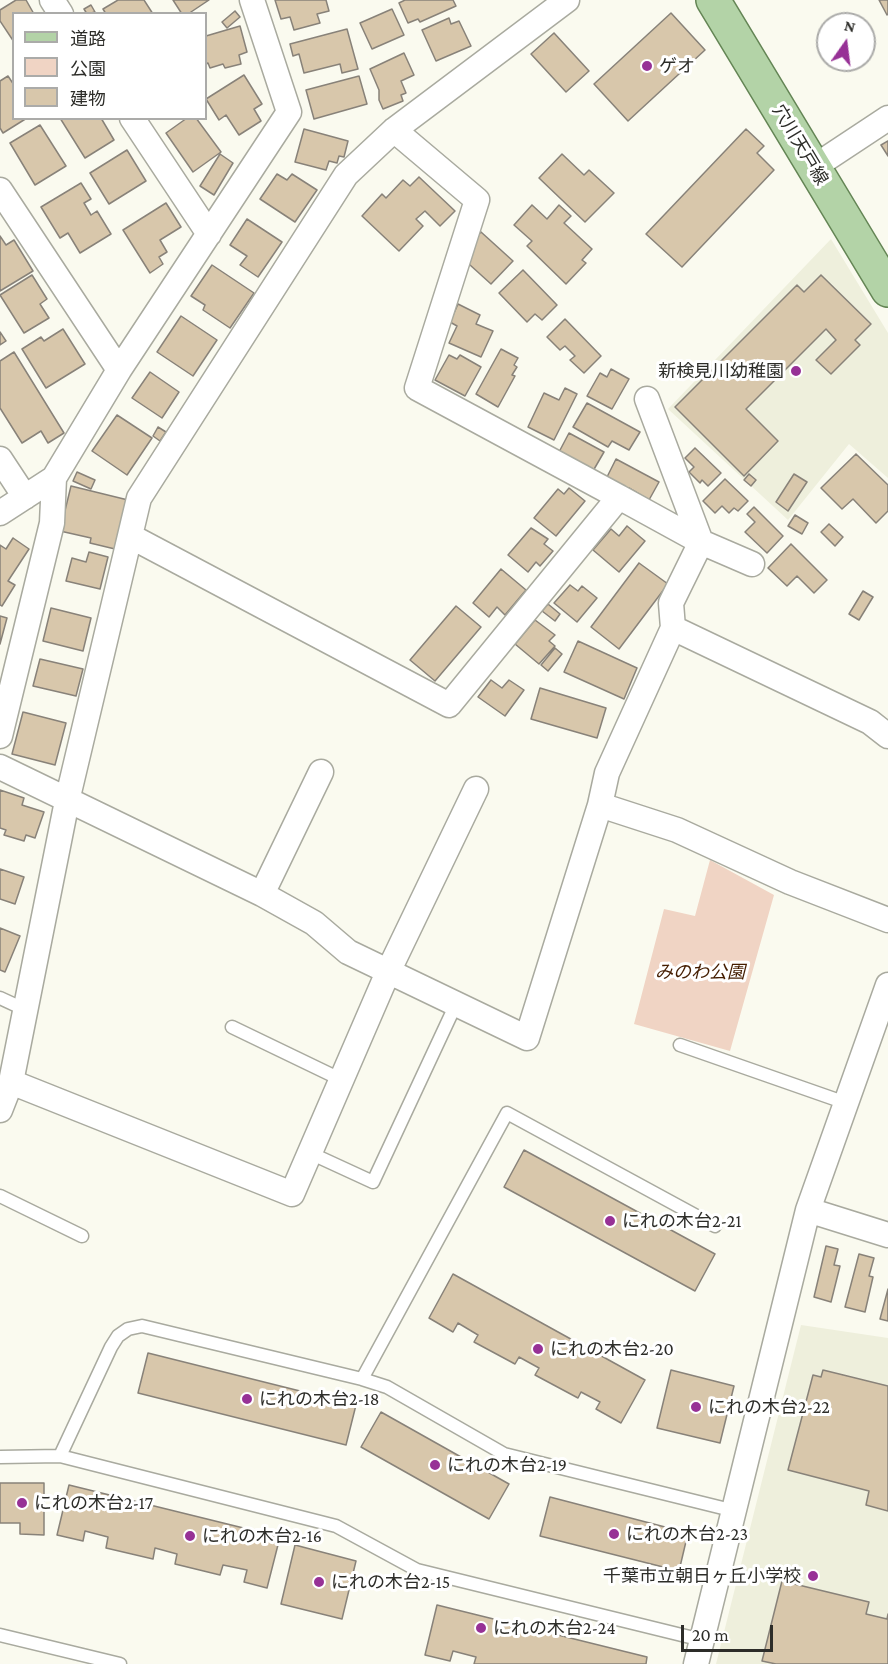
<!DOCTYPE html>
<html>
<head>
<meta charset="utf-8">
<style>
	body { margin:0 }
	#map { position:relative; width:888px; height:1664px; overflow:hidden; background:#fafaef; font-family:"Crimson Pro","Noto Sans JP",serif }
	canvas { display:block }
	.legend { position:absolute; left:12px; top:12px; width:195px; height:108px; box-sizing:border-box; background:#fff; border:2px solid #ababa9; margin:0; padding:8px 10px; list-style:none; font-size:18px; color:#2d2d29 }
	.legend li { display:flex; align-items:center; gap:12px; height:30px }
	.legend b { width:30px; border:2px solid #ababa9 }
	.north { position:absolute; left:816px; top:12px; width:60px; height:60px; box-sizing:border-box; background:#fff; border:2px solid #ababa9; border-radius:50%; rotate:14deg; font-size:16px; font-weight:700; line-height:24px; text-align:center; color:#2d2d29 }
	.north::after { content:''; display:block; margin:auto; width:21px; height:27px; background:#973196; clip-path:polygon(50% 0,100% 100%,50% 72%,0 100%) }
	.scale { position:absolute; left:681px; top:1625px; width:92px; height:27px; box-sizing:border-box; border:3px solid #2d2d29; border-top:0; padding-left:8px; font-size:18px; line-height:21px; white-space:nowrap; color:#2d2d29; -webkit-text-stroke:4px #fff; paint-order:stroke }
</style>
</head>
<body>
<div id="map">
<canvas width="888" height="1664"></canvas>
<ul class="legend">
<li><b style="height:8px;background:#b3d3a7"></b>道路</li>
<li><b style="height:16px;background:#f0d4c4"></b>公園</li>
<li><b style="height:16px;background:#d8c7ab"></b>建物</li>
</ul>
<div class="north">N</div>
<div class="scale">20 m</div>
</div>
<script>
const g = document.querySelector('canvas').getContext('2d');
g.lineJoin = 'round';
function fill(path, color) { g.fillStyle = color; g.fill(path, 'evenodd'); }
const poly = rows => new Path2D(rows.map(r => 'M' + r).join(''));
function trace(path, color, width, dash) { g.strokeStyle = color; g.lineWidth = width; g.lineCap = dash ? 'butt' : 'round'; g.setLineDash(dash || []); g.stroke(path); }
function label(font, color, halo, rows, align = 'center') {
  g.font = font + ' "Crimson Pro","Noto Sans JP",serif'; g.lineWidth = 6; g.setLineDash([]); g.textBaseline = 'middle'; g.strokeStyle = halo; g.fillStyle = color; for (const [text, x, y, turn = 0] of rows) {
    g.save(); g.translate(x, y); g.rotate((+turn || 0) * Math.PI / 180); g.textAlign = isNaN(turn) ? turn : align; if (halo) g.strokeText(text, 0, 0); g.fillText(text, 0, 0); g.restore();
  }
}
const built = poly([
	[831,239,888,333,888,478,849,444,788,520,668,409],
	[801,1325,888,1338,888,1664,716,1664]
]);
const green = poly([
	[710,860,774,895,730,1051,634,1024,664,909,695,916]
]);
const building = poly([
	[16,0,26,0,34,14,14,14,14,42,0,21,0,10,16,0],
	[118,0,144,0,153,14,106,14,103,9,118,0],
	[173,0,209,0,188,14,182,14,173,0],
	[275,0,326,0,329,11,317,14,320,23,294,30,290,17,281,19,275,0],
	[405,0,453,0,456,6,420,22,418,19,408,23,399,3,405,0],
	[879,0,888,0,888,14,887,15,879,0],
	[91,5,95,12,87,14,84,9,91,5],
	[392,9,404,35,372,49,360,23,392,9],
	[235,11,240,17,227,28,222,22,235,11],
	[671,13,705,50,628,121,594,84,671,13],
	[449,18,451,24,459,21,471,46,436,61,422,30,449,18],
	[240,26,247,52,239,55,241,64,225,68,223,64,210,68,208,63,206,64,206,36,240,26],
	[347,29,358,69,342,73,340,64,304,73,299,54,293,56,290,44,347,29],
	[554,33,589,71,566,92,531,54,554,33],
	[404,53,414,75,401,81,406,93,401,95,403,101,383,109,379,100,379,90,370,69,404,53],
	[244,75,262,104,254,109,261,121,239,135,226,115,219,120,206,99,244,75],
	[8,76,14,85,14,118,27,118,3,133,0,128,0,81,8,76],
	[359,76,367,104,314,119,306,90,359,76],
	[101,118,114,140,85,158,60,118,101,118],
	[187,118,196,118,221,152,193,172,166,133,187,118],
	[40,125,66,166,35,185,10,143,40,125],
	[304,129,348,141,344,157,339,156,337,163,329,161,326,170,295,162,304,129],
	[746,129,764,146,757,153,774,170,682,267,646,234,746,129],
	[888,141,888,156,881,145,888,141],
	[127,150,146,181,109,204,90,173,127,150],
	[220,154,233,163,214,195,200,186,220,154],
	[562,154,584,175,589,170,614,193,585,222,539,178,562,154],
	[277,174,287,180,292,174,317,190,295,222,260,199,277,174],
	[419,177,455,211,440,226,425,211,416,219,423,226,399,251,362,216,382,194,386,198,403,180,410,186,419,177],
	[81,183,91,199,84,203,91,215,97,211,111,234,80,253,68,233,60,238,41,207,81,183],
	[166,203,181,227,160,240,167,252,159,257,163,264,150,273,123,230,166,203],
	[532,205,547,219,559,205,571,216,564,223,592,249,582,260,586,263,566,284,527,246,532,241,514,225,532,205],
	[247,219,282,242,258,277,240,265,247,256,230,245,247,219],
	[481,232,513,261,491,284,459,255,481,232],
	[0,236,6,245,14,240,33,271,0,291,0,236],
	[212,265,254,293,230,328,203,310,205,305,191,296,212,265],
	[523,270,557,305,542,320,535,314,527,322,499,293,523,270],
	[32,275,47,299,40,304,49,318,24,333,0,295,32,275],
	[821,275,871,324,855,340,860,345,831,374,816,360,836,340,826,329,746,409,778,441,744,476,675,407,797,285,804,292,821,275],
	[458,304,480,315,476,324,493,331,481,357,449,343,457,326,450,322,458,304],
	[181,316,217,340,193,376,157,352,181,316],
	[565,319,601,356,584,373,570,360,575,356,565,346,560,350,547,337,565,319],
	[63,329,85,364,46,388,22,349,41,337,44,341,63,329],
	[0,332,6,341,0,345,0,332],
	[501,349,518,358,514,365,517,367,512,375,515,376,498,407,476,394,501,349],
	[14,352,64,433,48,443,41,431,22,443,0,408,0,361,14,352],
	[449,355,457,359,460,355,481,367,465,396,435,380,449,355],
	[611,369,629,379,612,409,587,396,600,373,607,377,611,369],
	[150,372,179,392,162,418,132,398,150,372],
	[565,388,577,394,554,440,528,427,544,393,559,400,565,388],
	[587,403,640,432,629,450,612,441,608,447,573,427,587,403],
	[117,415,152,438,127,475,92,451,117,415],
	[158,427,166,432,160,441,153,436,158,427],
	[569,433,604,452,593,471,559,452,569,433],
	[695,448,721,473,708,486,702,480,700,483,689,472,694,467,685,458,695,448],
	[856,454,888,485,888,511,876,523,853,499,842,509,821,488,856,454],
	[616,459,659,482,649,500,629,488,627,491,606,479,616,459],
	[77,472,95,480,91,489,73,481,77,472],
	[749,474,756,480,751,486,744,480,749,474],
	[794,474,807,482,788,511,776,502,794,474],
	[725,479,748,501,738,511,734,508,729,513,722,506,715,513,703,501,725,479],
	[71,486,128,500,115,549,90,543,91,538,60,531,71,486],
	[569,488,585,501,556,536,534,518,558,489,564,494,569,488],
	[754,507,783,536,767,553,745,532,755,522,747,514,754,507],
	[795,515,808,523,802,534,788,526,795,515],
	[829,524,843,537,835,546,821,532,829,524],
	[627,526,645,541,619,572,593,550,611,529,619,536,627,526],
	[531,528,548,539,544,544,553,551,540,566,536,562,528,572,508,555,531,528],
	[13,538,29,549,8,581,15,585,2,606,0,605,0,545,6,549,13,538],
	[791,544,827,580,814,593,797,576,787,586,768,568,791,544],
	[89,552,108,557,100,589,66,581,72,558,86,562,89,552],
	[639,563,668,584,619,649,591,627,639,563],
	[501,569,526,590,505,615,497,607,489,617,473,603,501,569],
	[570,585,578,591,582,586,597,598,577,622,554,603,570,585],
	[863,591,873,597,859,620,849,614,863,591],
	[548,604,560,614,555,621,542,611,548,604],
	[456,606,481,627,435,681,410,660,456,606],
	[51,608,91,618,83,651,43,641,51,608],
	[0,616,7,618,0,644,0,616],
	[535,620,555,635,549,641,555,646,539,664,515,644,535,620],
	[578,641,637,668,624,699,564,672,578,641],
	[555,648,562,654,548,671,541,665,555,648],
	[40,659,83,669,76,696,33,686,40,659],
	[491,680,502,688,509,680,524,690,505,716,478,697,491,680],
	[540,688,606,708,597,738,531,719,540,688],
	[23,712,66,723,55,765,12,754,23,712],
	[0,790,24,798,22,805,44,812,35,838,26,835,24,841,4,835,6,830,0,828,0,790],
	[0,869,24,877,15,904,0,899,0,869],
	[0,928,20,936,5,972,0,970,0,928],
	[524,1150,715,1254,695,1291,504,1187,524,1150],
	[826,1246,838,1249,834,1265,840,1266,831,1302,814,1297,826,1246],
	[859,1254,874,1258,869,1276,873,1277,865,1312,845,1307,859,1254],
	[453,1274,645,1380,621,1423,596,1409,600,1402,581,1392,578,1398,535,1375,539,1368,519,1357,515,1364,474,1342,478,1335,458,1323,453,1332,429,1318,453,1274],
	[888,1289,888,1321,880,1319,888,1289],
	[148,1353,356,1405,346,1445,138,1393,148,1353],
	[671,1370,734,1386,720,1443,657,1428,671,1370],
	[823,1370,888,1386,888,1511,866,1505,869,1491,788,1470,813,1375,821,1377,823,1370],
	[381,1412,509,1484,489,1519,361,1447,381,1412],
	[0,1483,44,1483,44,1535,20,1534,20,1523,0,1523,0,1483],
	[69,1485,280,1537,267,1588,244,1582,247,1570,223,1565,220,1575,175,1564,177,1554,155,1548,153,1559,106,1548,108,1537,85,1531,83,1541,57,1535,69,1485],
	[550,1497,688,1533,679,1571,540,1536,550,1497],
	[295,1545,356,1561,342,1619,281,1604,295,1545],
	[782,1581,869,1602,866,1614,887,1619,888,1614,888,1664,776,1664,762,1661,782,1581],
	[437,1605,647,1657,646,1664,474,1664,476,1657,453,1651,450,1661,425,1655,437,1605]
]);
const service = poly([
	[0,998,26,1010],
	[232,1027,342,1080],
	[680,1045,846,1103],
	[310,1153,373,1182,456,1004],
	[0,1196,82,1236],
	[362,1379,507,1113,715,1226],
	[60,1456,111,1347,118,1336,128,1329,142,1326,362,1379,387,1387,504,1454,735,1511],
	[0,1457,60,1456,336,1526,417,1570,702,1640],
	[0,1635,120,1664]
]);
const minor = poly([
	[52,0,61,14],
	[132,118,209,234],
	[814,167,888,118],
	[0,190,119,370],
	[0,459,25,497],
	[619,497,701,542,752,564],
	[0,513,54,478,119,370,289,112,252,0],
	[130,536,449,705,619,497,417,388,477,200,394,130],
	[673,628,870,722,888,736],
	[0,736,52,523,54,478],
	[0,767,262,894,314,923,348,952,527,1038,600,805,607,773,673,628,671,603,701,542,647,399],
	[600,805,677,830,790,882,888,920],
	[262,894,321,772],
	[11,1082,292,1194,388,972,476,789],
	[0,1110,11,1082,67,801,139,498,346,175,394,130,567,0],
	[808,1210,888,1235],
	[696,1664,808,1210,888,985]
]);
const primary = poly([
	[713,0,888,290]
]);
const markers = [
	[647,66,6,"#973196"],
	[796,371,6,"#973196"],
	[610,1221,6,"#973196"],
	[538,1349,6,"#973196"],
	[247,1399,6,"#973196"],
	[696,1407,6,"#973196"],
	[435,1465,6,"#973196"],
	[22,1503,6,"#973196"],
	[614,1534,6,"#973196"],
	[190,1536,6,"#973196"],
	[813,1576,6,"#973196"],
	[319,1582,6,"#973196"],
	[481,1628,6,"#973196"]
];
const poiNames = [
	["ゲオ",659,66],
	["新検見川幼稚園",784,371,"right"],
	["にれの木台2-21",622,1221],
	["にれの木台2-20",550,1349],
	["にれの木台2-18",259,1399],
	["にれの木台2-22",708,1407],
	["にれの木台2-19",447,1465],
	["にれの木台2-17",34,1503],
	["にれの木台2-23",626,1534],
	["にれの木台2-16",202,1536],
	["千葉市立朝日ヶ丘小学校",801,1576,"right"],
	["にれの木台2-15",331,1582],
	["にれの木台2-24",493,1628]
];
const streetNames = [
	["穴川天戸線",800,145,59]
];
const parkNames = [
	["みのわ公園",700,972]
];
fill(built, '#eeefdc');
fill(green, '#f0d4c4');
fill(building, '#d8c7ab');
trace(building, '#888279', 1.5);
trace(service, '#a9aa9f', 15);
trace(minor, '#a9aa9f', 27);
trace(primary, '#648555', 36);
trace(service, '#fff', 12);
trace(minor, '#fff', 24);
trace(primary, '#b3d3a7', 33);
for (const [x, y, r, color] of markers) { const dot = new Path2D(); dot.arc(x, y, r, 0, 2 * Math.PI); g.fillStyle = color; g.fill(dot); trace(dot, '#fff', 2); }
label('18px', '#2d2d29', '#fff', poiNames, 'left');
label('18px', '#2d2d29', '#fff', streetNames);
label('italic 18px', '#441d00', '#fff', parkNames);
</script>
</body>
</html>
